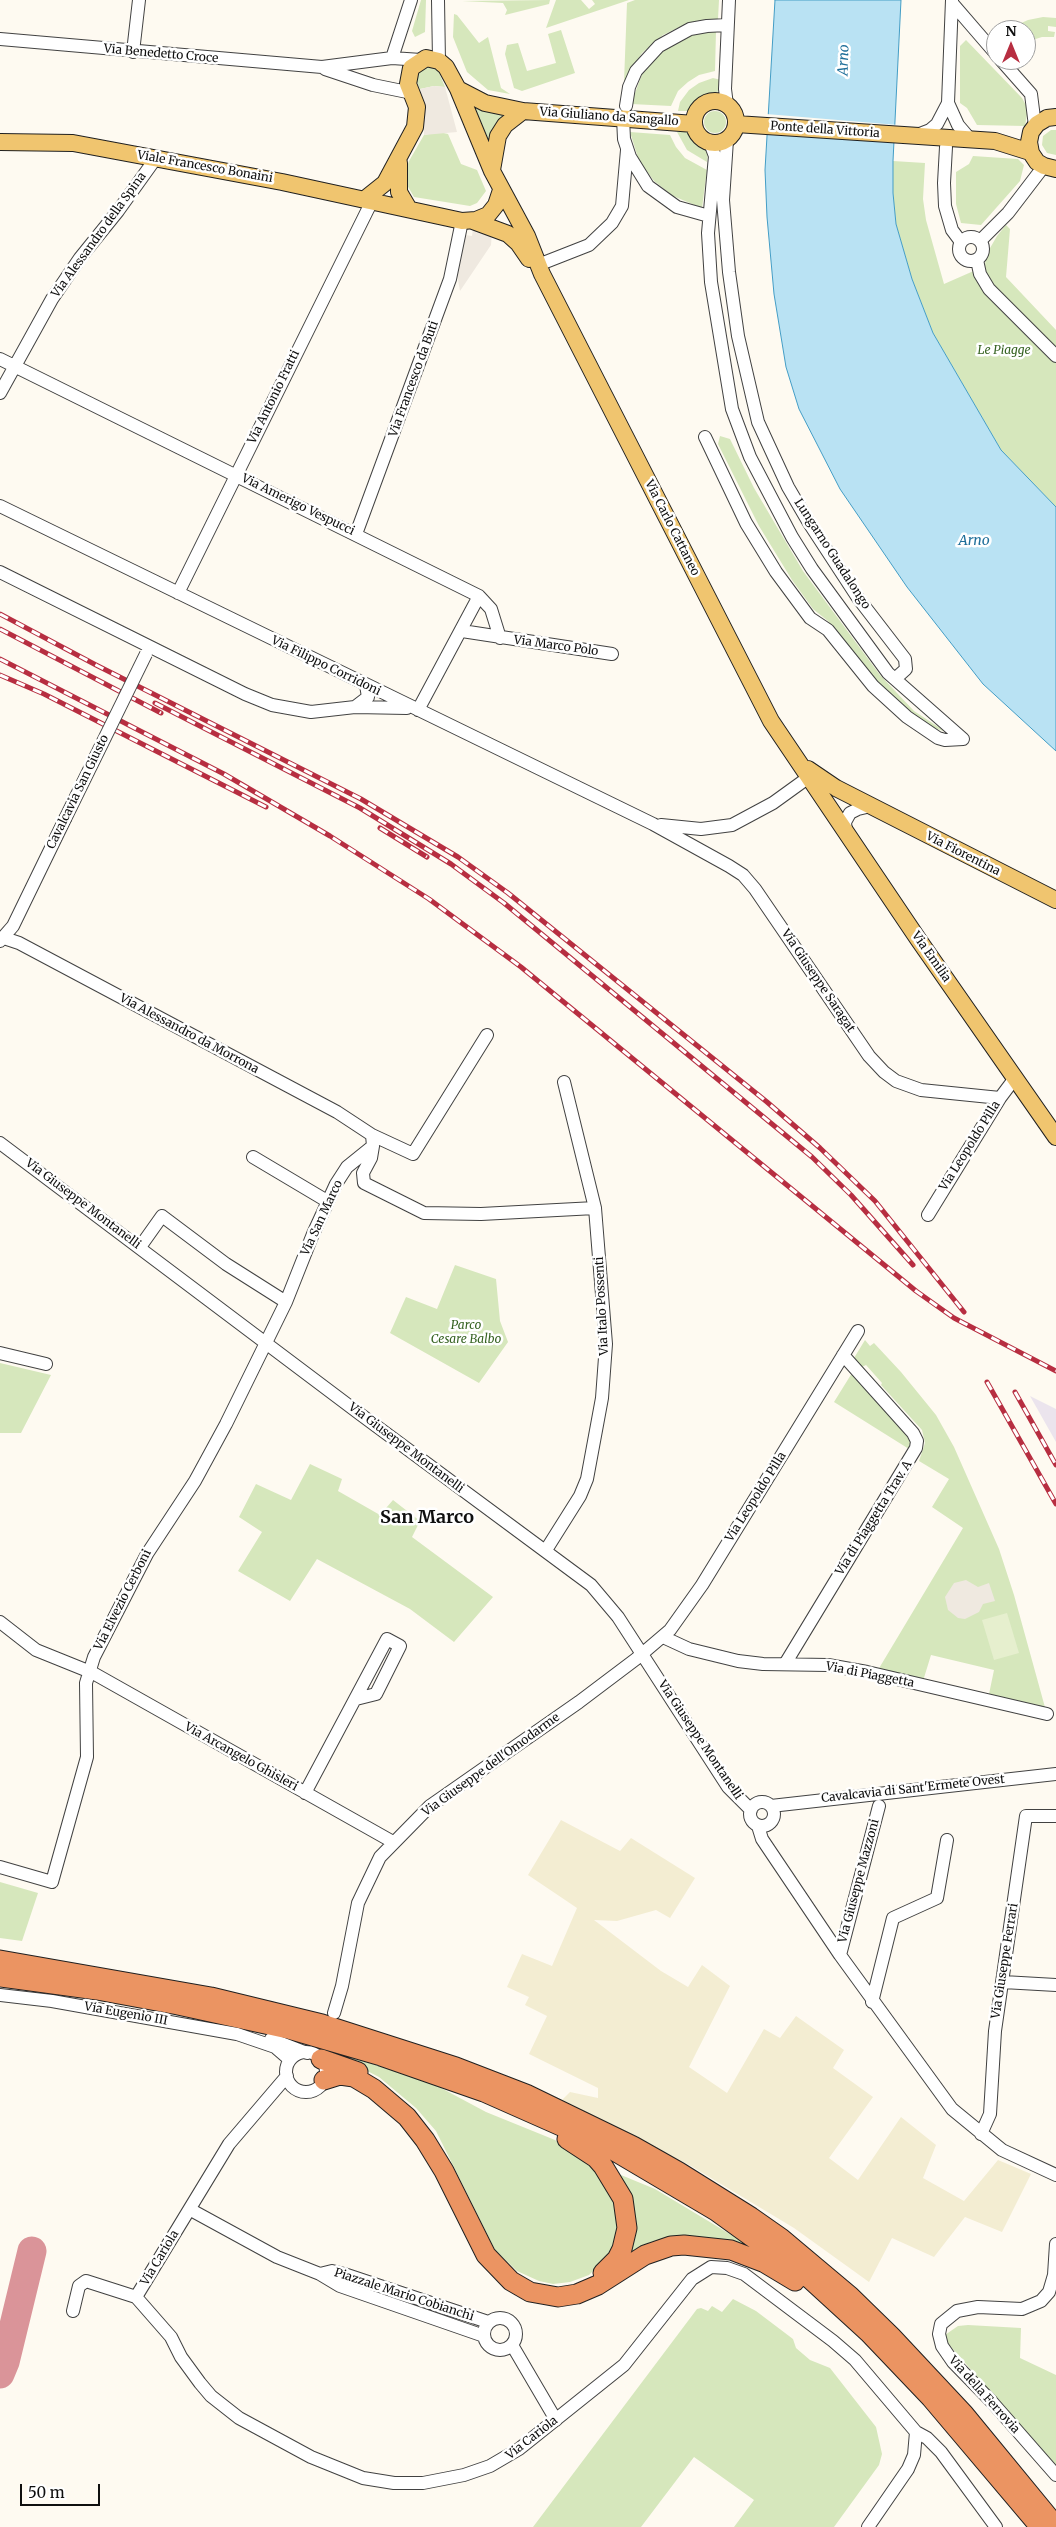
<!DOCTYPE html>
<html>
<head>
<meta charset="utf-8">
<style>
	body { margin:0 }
	#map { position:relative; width:1056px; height:2527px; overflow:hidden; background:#fefaf1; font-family:Merriweather,serif }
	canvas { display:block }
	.north { position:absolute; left:986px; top:20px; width:50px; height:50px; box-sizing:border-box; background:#fff; border:1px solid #9f9f9f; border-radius:50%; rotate:0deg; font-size:14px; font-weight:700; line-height:20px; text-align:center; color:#0f0f0f }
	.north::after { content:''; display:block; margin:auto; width:18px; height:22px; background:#b72e41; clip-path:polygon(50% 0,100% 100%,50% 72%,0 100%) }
	.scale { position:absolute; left:20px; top:2484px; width:80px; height:22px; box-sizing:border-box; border:2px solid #0f0f0f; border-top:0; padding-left:6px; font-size:15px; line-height:18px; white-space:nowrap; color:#0f0f0f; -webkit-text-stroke:4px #fff; paint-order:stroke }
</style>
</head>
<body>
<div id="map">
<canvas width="1056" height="2527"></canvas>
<div class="north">N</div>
<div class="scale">50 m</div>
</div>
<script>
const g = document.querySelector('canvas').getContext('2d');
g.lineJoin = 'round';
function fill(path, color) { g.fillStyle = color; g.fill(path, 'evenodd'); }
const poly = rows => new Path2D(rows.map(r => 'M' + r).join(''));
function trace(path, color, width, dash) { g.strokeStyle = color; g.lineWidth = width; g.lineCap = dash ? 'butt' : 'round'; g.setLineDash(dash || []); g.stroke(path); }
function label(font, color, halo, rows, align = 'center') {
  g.font = font + ' Merriweather,serif'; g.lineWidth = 5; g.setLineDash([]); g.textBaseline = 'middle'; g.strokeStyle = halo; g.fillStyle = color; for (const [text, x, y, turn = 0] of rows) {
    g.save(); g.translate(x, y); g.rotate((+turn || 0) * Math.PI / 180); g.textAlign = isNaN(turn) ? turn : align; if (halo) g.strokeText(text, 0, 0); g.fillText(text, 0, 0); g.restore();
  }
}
const industrial = poly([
	[1030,1396,1056,1409,1056,1442]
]);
const farmland = poly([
	[561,1820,620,1851,631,1838,695,1878,670,1918,656,1910,617,1921,594,1920,661,1971,688,1987,702,1965,730,1986,689,2067,727,2093,764,2029,780,2038,796,2016,844,2050,833,2068,873,2097,829,2158,858,2180,901,2117,936,2145,923,2178,964,2201,998,2160,1031,2174,1002,2232,965,2217,934,2257,892,2238,869,2282,794,2228,691,2166,562,2100,570,2092,598,2098,598,2088,529,2054,547,2016,525,2005,529,1997,507,1987,522,1954,552,1966,577,1908,528,1875]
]);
const green = poly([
	[421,0,426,0,425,32,415,37,412,31],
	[550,0,549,4,505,15,507,10,503,3,462,1],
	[556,0,581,0,589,9,595,4,592,0,629,0,546,28],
	[635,0,719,0,718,19,688,23,663,35,642,53,624,82,627,3],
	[454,14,457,15,479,43,488,37,501,88,510,94,488,90,467,72,453,37],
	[1043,17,1056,18,1056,27,1048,26,1048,31,1055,32,1054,37,1042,37,1026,42,1026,30,1011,30,1010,28,1028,20],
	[561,30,575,73,522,91,514,88,505,54,507,45,518,43,527,71,556,63,548,34],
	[716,31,715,71,699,75,688,82,678,91,671,106,631,104,642,74,663,51,692,35],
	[966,40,1022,98,1028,109,1025,126,977,125,967,108,960,103,960,46],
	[429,65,438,70,445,87,434,86,420,89,416,80,418,71],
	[713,78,721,80,720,91,702,96,694,104,691,111,678,111,680,102,689,90,699,83],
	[474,107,512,113,489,144],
	'704 122a11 11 0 1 1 22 0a11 11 0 1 1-22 0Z',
	[1051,130,1056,130,1056,155,1047,153,1042,145,1043,136],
	[439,132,448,134,461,164,477,170,486,191,477,203,470,206,414,197,407,185,406,170,409,161,424,135],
	[630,132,670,135,676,147,685,158,707,170,702,208,673,196,654,181,639,161],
	[677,132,689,132,696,142,708,150,707,162,687,150],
	[973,156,1018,159,1024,165,1020,181,981,225,961,223,956,204,956,172,969,164],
	[893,161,925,163,923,199,926,220,944,284,985,266,986,255,997,236,1006,225,1010,229,1006,277,1056,330,1056,507,1001,450,933,333,912,279,896,224,893,193],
	[720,436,730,439,754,488,803,571,880,675,914,711,946,732,929,726,884,694,828,621,813,609,792,580,759,526,718,444],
	[455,1265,496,1279,500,1321,508,1342,479,1383,390,1333,406,1297,437,1309],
	[865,1340,870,1346,874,1343,901,1372,936,1415,954,1447,999,1549,1014,1595,1046,1711,988,1699,994,1670,931,1655,923,1681,878,1670,963,1528,932,1507,949,1479,919,1461,925,1443,922,1430,881,1385,882,1383,866,1365,862,1367,854,1358],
	[0,1363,51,1375,21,1433,0,1433],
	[852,1373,908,1434,910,1443,909,1449,834,1402],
	[310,1464,342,1479,338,1491,380,1515,393,1500,420,1521,412,1537,493,1597,454,1642,410,1609,317,1559,290,1601,238,1571,262,1532,239,1517,256,1484,291,1500],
	[0,1882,38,1893,22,1941,0,1938],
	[326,2050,428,2081,486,2112,555,2140,579,2157,597,2171,612,2192,618,2225,615,2243,610,2254,589,2275,570,2282,553,2284,539,2281,517,2271,495,2250,436,2131,416,2108,379,2077],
	[621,2175,655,2189,758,2251,700,2237,672,2237,650,2242,629,2256],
	[733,2299,756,2311,793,2339,796,2348,810,2360,830,2368,876,2427,882,2454,879,2465,834,2527,734,2527,754,2500,694,2457,641,2527,533,2527,697,2309,701,2308,708,2311,712,2306,722,2312],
	[968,2325,1021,2328,1020,2358,1056,2375,1056,2465,942,2337,958,2326]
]);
const pitch = poly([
	[1007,1613,1019,1653,994,1660,982,1620]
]);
const plaza = poly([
	[434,86,445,87,457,132,424,135,424,109,420,89],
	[473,229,492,232,491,245,460,291,457,274,465,235,472,236],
	[966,1580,978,1587,989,1583,995,1601,983,1604,979,1612,965,1619,958,1618,948,1610,945,1597,954,1583]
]);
const water = poly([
	[775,0,901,0,893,161,893,193,896,224,912,279,933,333,1001,450,1056,507,1056,751,983,684,907,587,840,489,799,409,786,367,774,294,767,217,765,170,775,0]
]);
const pier = poly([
	[766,114,898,125,897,142,765,134]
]);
const taxiway = poly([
	[0,2374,5,2362,32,2251]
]);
const minor = poly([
	[438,0,439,61],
	[952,3,996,54],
	[0,39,322,67,392,58,421,60],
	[133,52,139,0],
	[392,58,411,0],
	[1001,60,1031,94,1035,126],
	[325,69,373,85,412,93],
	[948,103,958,125,970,139],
	[727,105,725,89,729,0],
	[626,106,629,87,636,71,659,46,690,29,707,26,727,25],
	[623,118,624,139,630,157,648,186,677,207,709,216],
	[917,135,930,130,937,124,948,103,952,0],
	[727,140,723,200,729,272,738,336,758,422,788,487,809,523,858,598,905,659,906,669,896,678],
	[710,143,715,156,708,233,711,282,732,409,750,457,792,537,812,569,888,673,963,739],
	[946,147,944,183,945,206,952,230,961,242],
	'959 249a12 12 0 1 1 24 0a12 12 0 1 1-24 0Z',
	[980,241,1008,213,1044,166],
	[977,260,980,274,989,289,1056,356],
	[538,265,589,245,612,223,622,206,627,150],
	[0,359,479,596,491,609,500,638],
	[0,393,52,299,80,258,118,211,156,158],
	[705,437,746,523,776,572,810,618,828,630,873,686,907,717,938,738,945,740,963,739],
	[0,506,653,824,729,866,743,875,755,889,869,1056,884,1072,896,1081,921,1090,1000,1098],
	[356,534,450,279,462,221],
	[0,572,245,694,272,705,311,712,355,707,368,697,366,685],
	[178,593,372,201],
	[462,631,612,654],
	[355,707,407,708],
	[418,710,479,596],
	[661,825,701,829,732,825,773,803,809,777],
	[846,832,845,822,850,813,858,809,871,806],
	[0,939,4,938,19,943,337,1112,372,1135,413,1154,487,1035],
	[0,941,13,926,65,819],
	[0,1143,360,1414,591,1585,618,1617,728,1787,751,1810],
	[373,1146,371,1158,363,1173,364,1183,424,1213,481,1214,595,1208],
	[253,1157,327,1201],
	[928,1215,1000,1098,1015,1078],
	[140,1247,162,1216,226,1264,286,1302],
	[0,1353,46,1364],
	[546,1550,580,1496,587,1479,602,1398,606,1344,595,1208,564,1082],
	[0,1622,36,1650,93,1673,393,1842],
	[663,1637,689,1649,738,1661,763,1664,828,1665,867,1672,1047,1714],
	[785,1664,916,1448,917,1441,913,1433,843,1355],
	[305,1793,387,1639,400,1646,376,1694,356,1699],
	'750 1814a12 12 0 1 1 24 0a12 12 0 1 1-24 0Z',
	[771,1806,1056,1774],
	[758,1826,762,1839,840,1955,952,2109,1002,2150,1056,2175],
	[0,1867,52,1882,87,1757,86,1683,94,1657,147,1554,195,1481,226,1424,286,1302,313,1234,336,1184,347,1167,373,1146,372,1135],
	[840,1955,879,1806],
	[1003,1982,1056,1985],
	[0,1995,52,2001,237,2034,275,2047,290,2060],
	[872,2002,893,1918,937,1898,947,1840],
	[334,2013,342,1986,358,1903,380,1857,430,1806,579,1702,636,1659,670,1630,702,1585,858,1331],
	[271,2039,307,2053],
	'286 2072a20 20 0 1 1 40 0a20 20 0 1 1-40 0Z',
	[287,2076,229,2144,136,2297,171,2337,181,2357,200,2383,211,2396,239,2418,311,2457,363,2478,394,2483,423,2483,464,2475,490,2466,519,2449,624,2365,692,2279,711,2267,727,2268,744,2274,833,2341,855,2360,916,2432,927,2438,941,2452,996,2527],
	[981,2134,990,2114,995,2031,1026,1816,1056,1816],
	[191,2210,277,2257,320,2274,340,2286,484,2336],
	[1056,2244,1054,2275,1049,2292,1041,2301,1022,2309,978,2307,957,2311,941,2324,939,2334,942,2346,953,2362,992,2402,1056,2475],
	[320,2274,332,2271,344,2274,488,2322],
	[73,2311,79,2286,86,2281,136,2297],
	'484 2334a16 16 0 1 1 32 0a16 16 0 1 1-32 0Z',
	[512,2345,556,2420],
	[868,2527,908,2469,914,2455,916,2432]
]);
const major = poly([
	[458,89,485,103,523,111,694,124],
	'694 122a21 21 0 1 1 42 0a21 21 0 1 1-42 0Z',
	[1056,117,1047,118,1037,124,1031,132,1029,142,1031,153,1037,162,1044,166,1056,169],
	[736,124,995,141,1030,152],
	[0,142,73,143,282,182,462,221,476,220,488,215,496,205,501,190],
	[399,163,399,192,409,209],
	[492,170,498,136,505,125,523,111],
	[365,199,385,183,415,127,417,107,408,84,411,68,426,58,439,61,446,67,458,89,492,171,527,236,542,274,771,721,918,939,1056,1137],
	[473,221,508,234,518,243,529,259],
	[808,769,836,788,1056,900]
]);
const highway = poly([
	[0,1960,211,1997,322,2024,456,2067,526,2094,633,2146,679,2172,751,2217,781,2238,850,2296,891,2336,964,2414,1056,2526],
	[0,1977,97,1990,178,2005,288,2029,381,2056,484,2092,606,2146,716,2211,810,2279,869,2333,931,2398,1040,2527],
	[321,2059,358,2072],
	[324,2080,340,2075,354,2077,374,2089,407,2117,425,2140,444,2171,486,2255,511,2281,530,2292,558,2297,577,2294,598,2285,645,2255,671,2246,684,2245,731,2250,765,2263,795,2281],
	[567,2139,596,2158,603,2166,623,2199,627,2228,622,2249,617,2259,603,2273]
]);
const rail = poly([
	[0,614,96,665,361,799,458,857,508,893,767,1102,820,1148,875,1201,964,1312],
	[0,629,161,713],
	[0,659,224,774,330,836,429,899,521,967,916,1291,954,1318,1056,1371],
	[0,675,44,694,266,807],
	[155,703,360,808,451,864,504,903,812,1157,851,1195,913,1265],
	[380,828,427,857],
	[987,1382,1056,1504],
	[1015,1392,1056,1465]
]);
const minorBridge = poly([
	[65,819,146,654]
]);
const streetNames = [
	["Via Benedetto Croce",161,54,5],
	["Via Giuliano da Sangallo",609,117,4],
	["Ponte della Vittoria",825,130,4],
	["Viale Francesco Bonaini",205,167,10],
	["Via Alessandro della Spina",99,235,-54],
	["Via Francesco da Buti",414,379,-70],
	["Via Antonio Fratti",274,397,-64],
	["Via Amerigo Vespucci",298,505,26],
	["Via Carlo Cattaneo",672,528,63],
	["Lungarno Guadalongo",832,554,57],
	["Via Marco Polo",556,646,8],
	["Via Filippo Corridoni",326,666,26],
	["Cavalcavia San Giusto",78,792,-64],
	["Via Fiorentina",963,854,27],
	["Via Emilia",931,957,55],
	["Via Giuseppe Saragat",818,981,56],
	["Via Alessandro da Morrona",189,1034,28],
	["Via Leopoldo Pilla",970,1146,-58],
	["Via Giuseppe Montanelli",83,1204,37],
	["Via San Marco",322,1218,-65],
	["Via Italo Possenti",602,1306,-93],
	["Via Giuseppe Montanelli",406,1448,37],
	["Via Leopoldo Pilla",756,1497,-58],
	["Via di Piaggetta Trav. A",874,1518,-58],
	["Via Elvezio Cerboni",123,1600,-63],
	["Via di Piaggetta",870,1675,11],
	["Via Giuseppe Montanelli",700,1740,56],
	["Via Arcangelo Ghisleri",241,1757,29],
	["Via Giuseppe dell'Omodarme",491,1765,-36],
	["Cavalcavia di Sant'Ermete Ovest",913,1789,-6],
	["Via Giuseppe Mazzoni",859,1881,-75],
	["Via Giuseppe Ferrari",1005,1961,-81],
	["Via Eugenio III",126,2014,10],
	["Via Cariola",160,2258,-59],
	["Piazzale Mario Cobianchi",404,2295,18],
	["Via della Ferrovia",984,2395,48],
	["Via Cariola",532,2438,-38]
];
const parkNames = [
	["Le Piagge",1004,351],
	["Parco",466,1326],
	["Cesare Balbo",466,1340]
];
const waterNames = [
	["Arno",844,60,-88],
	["Arno",974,541]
];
const districtNames = [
	["San Marco",427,1518]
];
fill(industrial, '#ebe4ed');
fill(farmland, '#f3edd2');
fill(green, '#d6e7bc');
fill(pitch, '#e6efce');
fill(plaza, '#efe9e0');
fill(water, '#b9e2f3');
trace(water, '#449dc5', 1);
fill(pier, '#fefaf1');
trace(taxiway, '#da9499', 29);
trace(minor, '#424242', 14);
trace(major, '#202020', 18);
trace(highway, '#202020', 21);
trace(minor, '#fff', 12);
trace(major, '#f0c56f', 16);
trace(highway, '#eb9462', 19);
trace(rail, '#b72e41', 5);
trace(rail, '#fff', 3, [9]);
trace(minorBridge, '#424242', 14, []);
trace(minorBridge, '#fff', 12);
label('12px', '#0f0f0f', '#fff', streetNames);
label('italic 12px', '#366322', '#fff', parkNames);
label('italic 14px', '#1f6f9a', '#fff', waterNames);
label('bold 18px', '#0f0f0f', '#fff', districtNames);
</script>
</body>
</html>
